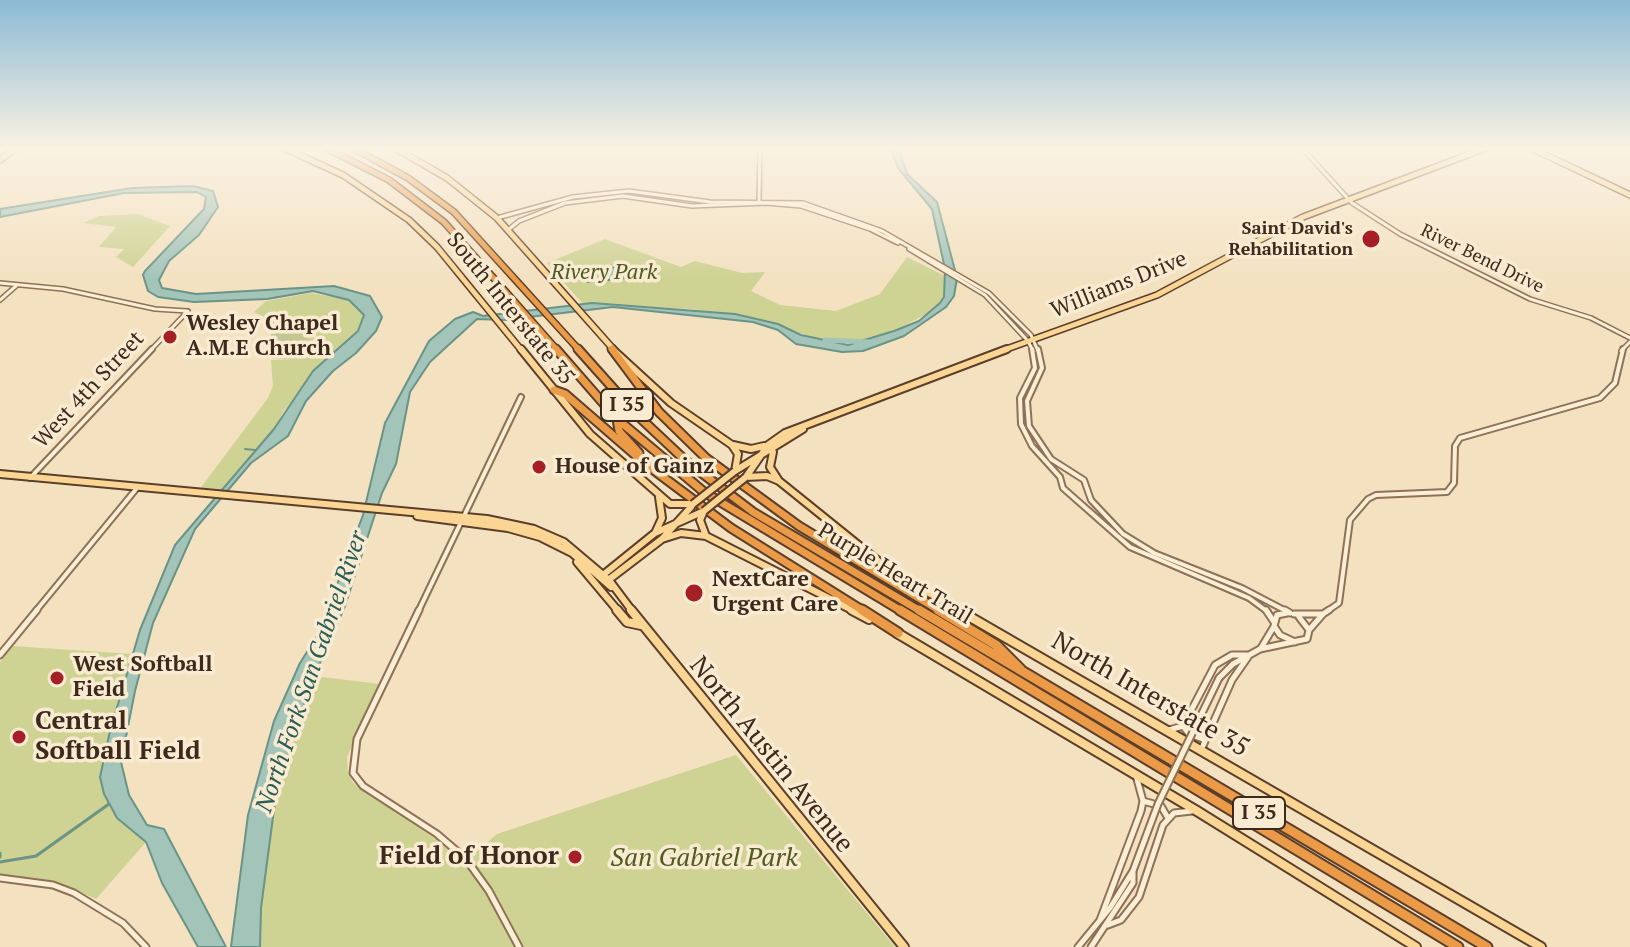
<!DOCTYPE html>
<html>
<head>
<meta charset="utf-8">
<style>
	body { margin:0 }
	canvas { display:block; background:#f3e1c0 }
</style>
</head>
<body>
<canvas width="1630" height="947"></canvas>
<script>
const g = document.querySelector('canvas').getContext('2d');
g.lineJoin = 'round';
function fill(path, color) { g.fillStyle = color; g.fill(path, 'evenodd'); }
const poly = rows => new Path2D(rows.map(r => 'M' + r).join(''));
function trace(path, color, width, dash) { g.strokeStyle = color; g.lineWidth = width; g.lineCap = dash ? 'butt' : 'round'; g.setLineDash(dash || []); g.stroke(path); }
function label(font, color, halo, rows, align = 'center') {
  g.font = font + ' "PT Serif",serif'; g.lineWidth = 7; g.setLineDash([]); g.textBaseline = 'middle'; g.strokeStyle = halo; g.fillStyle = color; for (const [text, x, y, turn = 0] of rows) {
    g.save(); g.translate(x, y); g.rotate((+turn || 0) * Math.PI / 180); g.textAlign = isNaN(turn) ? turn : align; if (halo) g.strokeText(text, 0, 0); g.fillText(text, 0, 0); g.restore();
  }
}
const green = poly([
	[138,214,170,226,133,267,116,257,124,249,99,247,116,227,83,223,99,216],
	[605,239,681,267,695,261,742,273,765,272,751,291,780,305,836,311,880,294,907,257,945,276,947,295,932,311,894,331,858,344,818,339,761,320,691,309,583,304,547,263],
	[311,293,349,300,364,315,363,324,284,410,274,429,223,491,199,490,268,398,273,386,271,360,297,359,311,332,299,329,273,331,266,318,254,312,266,301],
	[12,646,133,654,110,730,100,777,111,804,146,842,96,899,58,882,0,874,0,662],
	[314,676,380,684,347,757,348,774,354,784,440,842,463,863,497,834,736,755,895,947,260,947,261,908,275,802]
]);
const cemetery = poly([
	[281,332,311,332,297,359,272,359,271,334]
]);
const water = poly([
	[890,148,899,149,907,174,937,202,957,278,954,296,946,307,904,336,863,351,842,352,796,344,778,330,753,322,613,307,504,320,477,319,430,362,410,392,396,464,382,493,345,606,311,683,291,745,275,802,261,908,260,947,231,947,248,815,274,721,300,663,319,633,363,515,385,423,429,341,455,319,473,312,483,316,592,303,735,314,778,324,801,335,848,345,894,331,919,321,940,303,944,297,945,269,932,209,898,168,890,148],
	[193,186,213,191,218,207,199,235,169,261,159,280,162,288,196,294,334,286,370,296,382,317,376,331,356,353,333,371,306,401,288,436,251,463,195,529,153,623,135,691,121,762,129,795,147,825,164,829,226,947,198,947,162,883,146,842,117,818,104,794,100,777,110,731,140,630,175,545,274,429,313,371,358,331,364,315,349,300,313,291,267,299,194,302,158,297,148,291,143,275,145,271,204,209,206,197,197,192,124,193,0,217,0,209,132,188,193,186],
	[620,266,650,269,658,275,588,282,578,279,589,273,620,266]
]);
const streamFar1 = poly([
	[245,449,255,450]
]);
const stream = poly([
	[0,853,0,857],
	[0,862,36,856,109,804]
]);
const river = poly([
	[825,340,868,342]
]);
const minorFar2 = poly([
	[1302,148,1352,203,1400,234,1530,299,1591,318,1630,338],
	[759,201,760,148],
	[497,218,573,197,629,191,710,202,803,203,882,231,989,293,1031,335,1038,351],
	[508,230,519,221,565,203,623,196,692,206,766,203,801,206,870,229,898,243],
	[909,249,985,295,1028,341,1033,351],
	[0,283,63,289,155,309,187,311],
	[0,300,16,286],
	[150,351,188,311],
	[1621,351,1630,342]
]);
const minorFar1 = poly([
	[1032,349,1035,368,1020,398,1021,424,1032,446,1060,477,1063,488,1130,547,1249,598,1268,612],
	[1038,349,1042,368,1027,401,1029,426,1051,459,1084,480,1091,500,1123,534,1154,553,1242,588,1288,612],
	[30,478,152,349],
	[35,612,137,488],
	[418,612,521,397],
	[1326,612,1339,603,1350,520,1368,499,1376,495,1447,492,1454,483,1455,446,1460,438,1600,398,1615,383,1623,349]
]);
const minor = poly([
	[419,610,357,739,353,773,363,786,437,834,466,859,489,891,519,947],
	[1266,610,1274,622],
	[1285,610,1290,613],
	[1287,613,1277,615,1274,626,1280,635,1295,642],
	[1294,614,1323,614,1329,610],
	[1309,630,1323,614],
	[1261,648,1273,628],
	[0,655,37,610],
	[1219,678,1233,664,1260,649,1307,639,1309,630,1299,617],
	[1183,726,1189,734,1203,739],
	[1169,730,1183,726,1215,665,1232,655,1247,655],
	[1202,748,1232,680,1248,657],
	[1143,801,1161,806,1168,818],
	[0,878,53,885,74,893,123,923,146,947],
	[1100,920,1141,811,1143,801,1137,779],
	[1108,925,1121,920,1139,897,1163,825,1174,813,1192,811],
	[1078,947,1110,908,1133,871],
	[1091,947,1133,883,1133,871]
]);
const majorFar2 = poly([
	[284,148,343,175,409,220,437,247,522,351],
	[395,148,447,178,497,218,615,351],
	[1531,148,1630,195],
	[0,160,16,148],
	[1001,351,1157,295,1303,217,1486,148]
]);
const majorFar1 = poly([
	[521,349,590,434,670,504,693,504],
	[612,349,671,403,732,445,738,454,735,471],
	[733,445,751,449,764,446],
	[773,452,770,467,779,481],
	[735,471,803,429],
	[0,474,487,519,534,529,564,542,609,580,633,612],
	[746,477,767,476,779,481,892,572,962,612],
	[746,477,768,445,785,433,1007,349],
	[704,511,700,520,706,536],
	[417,516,508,528,540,537,572,553,611,587],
	[656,531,662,518,659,497],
	[662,539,681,533,706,536,856,612],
	[577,562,619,612],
	[603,575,655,533,704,511],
	[607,581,662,539,691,507]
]);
const major = poly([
	[617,610,627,622,641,625],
	[631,610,904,947],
	[852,610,869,619],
	[958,610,1541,947],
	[897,633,1197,811,1416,947]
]);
const highwayFar2 = poly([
	[326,148,389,180,444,222,558,351],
	[353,148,408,178,454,212,580,351]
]);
const highwayFar1 = poly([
	[556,349,617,419,704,492,903,612],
	[578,349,637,415,686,461,753,512,922,612],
	[612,349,659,412,706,458,799,526,942,612],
	[554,390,565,394,647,465,731,528,865,612],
	[617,419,619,431,639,453],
	[827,539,870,556]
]);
const highway = poly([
	[862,610,898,633],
	[900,610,1458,947],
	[919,610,1487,947],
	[938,610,996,645,1021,670]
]);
const minorBridge = poly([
	[1133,871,1158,804,1219,678]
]);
const majorBridge = poly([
	[693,504,735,471],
	[704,511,746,477]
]);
const markers = [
	[1371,239,10,"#a41f26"],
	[170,337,8,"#a41f26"],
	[539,467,8,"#a41f26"],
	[694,593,10,"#a41f26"],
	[57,678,8,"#a41f26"],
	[19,737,8,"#a41f26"],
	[575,857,8,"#a41f26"]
];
const farPoinames = [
	["Saint David's",1353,229],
	["Rehabilitation",1353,250]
];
const farStreetnames = [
	["River Bend Drive",1482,259,26]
];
const shields = [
	[627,405,52],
	[1259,813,52]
];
const shieldNames = [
	["I 35",627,405],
	["I 35",1259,813]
];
const parkNames = [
	["Rivery Park",604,273]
];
const streetNames = [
	["Williams Drive",1119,285,-22],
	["South Interstate 35",510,309,51],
	["West 4th Street",89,390,-47],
	["Purple Heart Trail",895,574,31]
];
const poiNames = [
	["Wesley Chapel",186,324],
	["A.M.E Church",186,349],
	["House of Gainz",555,467],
	["NextCare",712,580],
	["Urgent Care",712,605],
	["West Softball",73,665],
	["Field",73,690]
];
const waterNames = [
	["North Fork San Gabriel River",312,672,-71]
];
const nearStreetnames = [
	["North Interstate 35",1150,695,30],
	["North Austin Avenue",771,755,51]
];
const nearPoinames = [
	["Central",35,722],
	["Softball Field",35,752],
	["Field of Honor",559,857,"right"]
];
const nearParknames = [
	["San Gabriel Park",704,859]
];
fill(green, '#ced293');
fill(cemetery, '#c2c693');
fill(water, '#a3c4b9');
trace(water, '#699487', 2);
trace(streamFar1, '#699487', 2);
trace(stream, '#699487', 3);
trace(river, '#a3c4b9', 5);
trace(minorFar2, '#8e7156', 6);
trace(minorFar1, '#8e7156', 8);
trace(minor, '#8e7156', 9);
trace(majorFar2, '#5b3f2b', 8);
trace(majorFar1, '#5b3f2b', 10);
trace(major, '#5b3f2b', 12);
trace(highwayFar2, '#5b3f2b', 8);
trace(highwayFar1, '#5b3f2b', 11);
trace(highway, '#5b3f2b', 13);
trace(minorFar2, '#fceed4', 3);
trace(minorFar1, '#fceed4', 4);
trace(minor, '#fceed4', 5);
trace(majorFar2, '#fad594', 5);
trace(majorFar1, '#fad594', 6);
trace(major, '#fad594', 8);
trace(highwayFar2, '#eb9b47', 5);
trace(highwayFar1, '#eb9b47', 7);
trace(highway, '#eb9b47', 9);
trace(minorBridge, '#8e7156', 9, []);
trace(majorBridge, '#5b3f2b', 10, []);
trace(minorBridge, '#fceed4', 5);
trace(majorBridge, '#fad594', 6);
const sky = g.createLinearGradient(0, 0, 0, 280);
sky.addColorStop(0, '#8cbad5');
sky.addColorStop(0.53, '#faf2e3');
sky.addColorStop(1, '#faf2e300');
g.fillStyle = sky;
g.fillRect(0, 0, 1630, 280);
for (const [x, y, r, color] of markers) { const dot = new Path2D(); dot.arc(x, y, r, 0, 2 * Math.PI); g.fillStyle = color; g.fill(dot); trace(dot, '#f9ebd1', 3); }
label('bold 18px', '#3c2a1c', '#f9ebd1', farPoinames, 'right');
label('18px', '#3c2a1c', '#f9ebd1', farStreetnames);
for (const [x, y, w] of shields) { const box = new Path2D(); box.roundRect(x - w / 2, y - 16, w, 32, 6); g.fillStyle = '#f9ebd1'; g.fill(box); trace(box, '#3c2a1c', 2); }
label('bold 20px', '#3c2a1c', null, shieldNames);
label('italic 22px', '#4f5b20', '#f9ebd1', parkNames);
label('22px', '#3c2a1c', '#f9ebd1', streetNames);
label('bold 22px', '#3c2a1c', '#f9ebd1', poiNames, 'left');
label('italic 24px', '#295d58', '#f9ebd1', waterNames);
label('26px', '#3c2a1c', '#f9ebd1', nearStreetnames);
label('bold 26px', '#3c2a1c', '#f9ebd1', nearPoinames, 'left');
label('italic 26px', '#4f5b20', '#f9ebd1', nearParknames);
</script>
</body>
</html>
